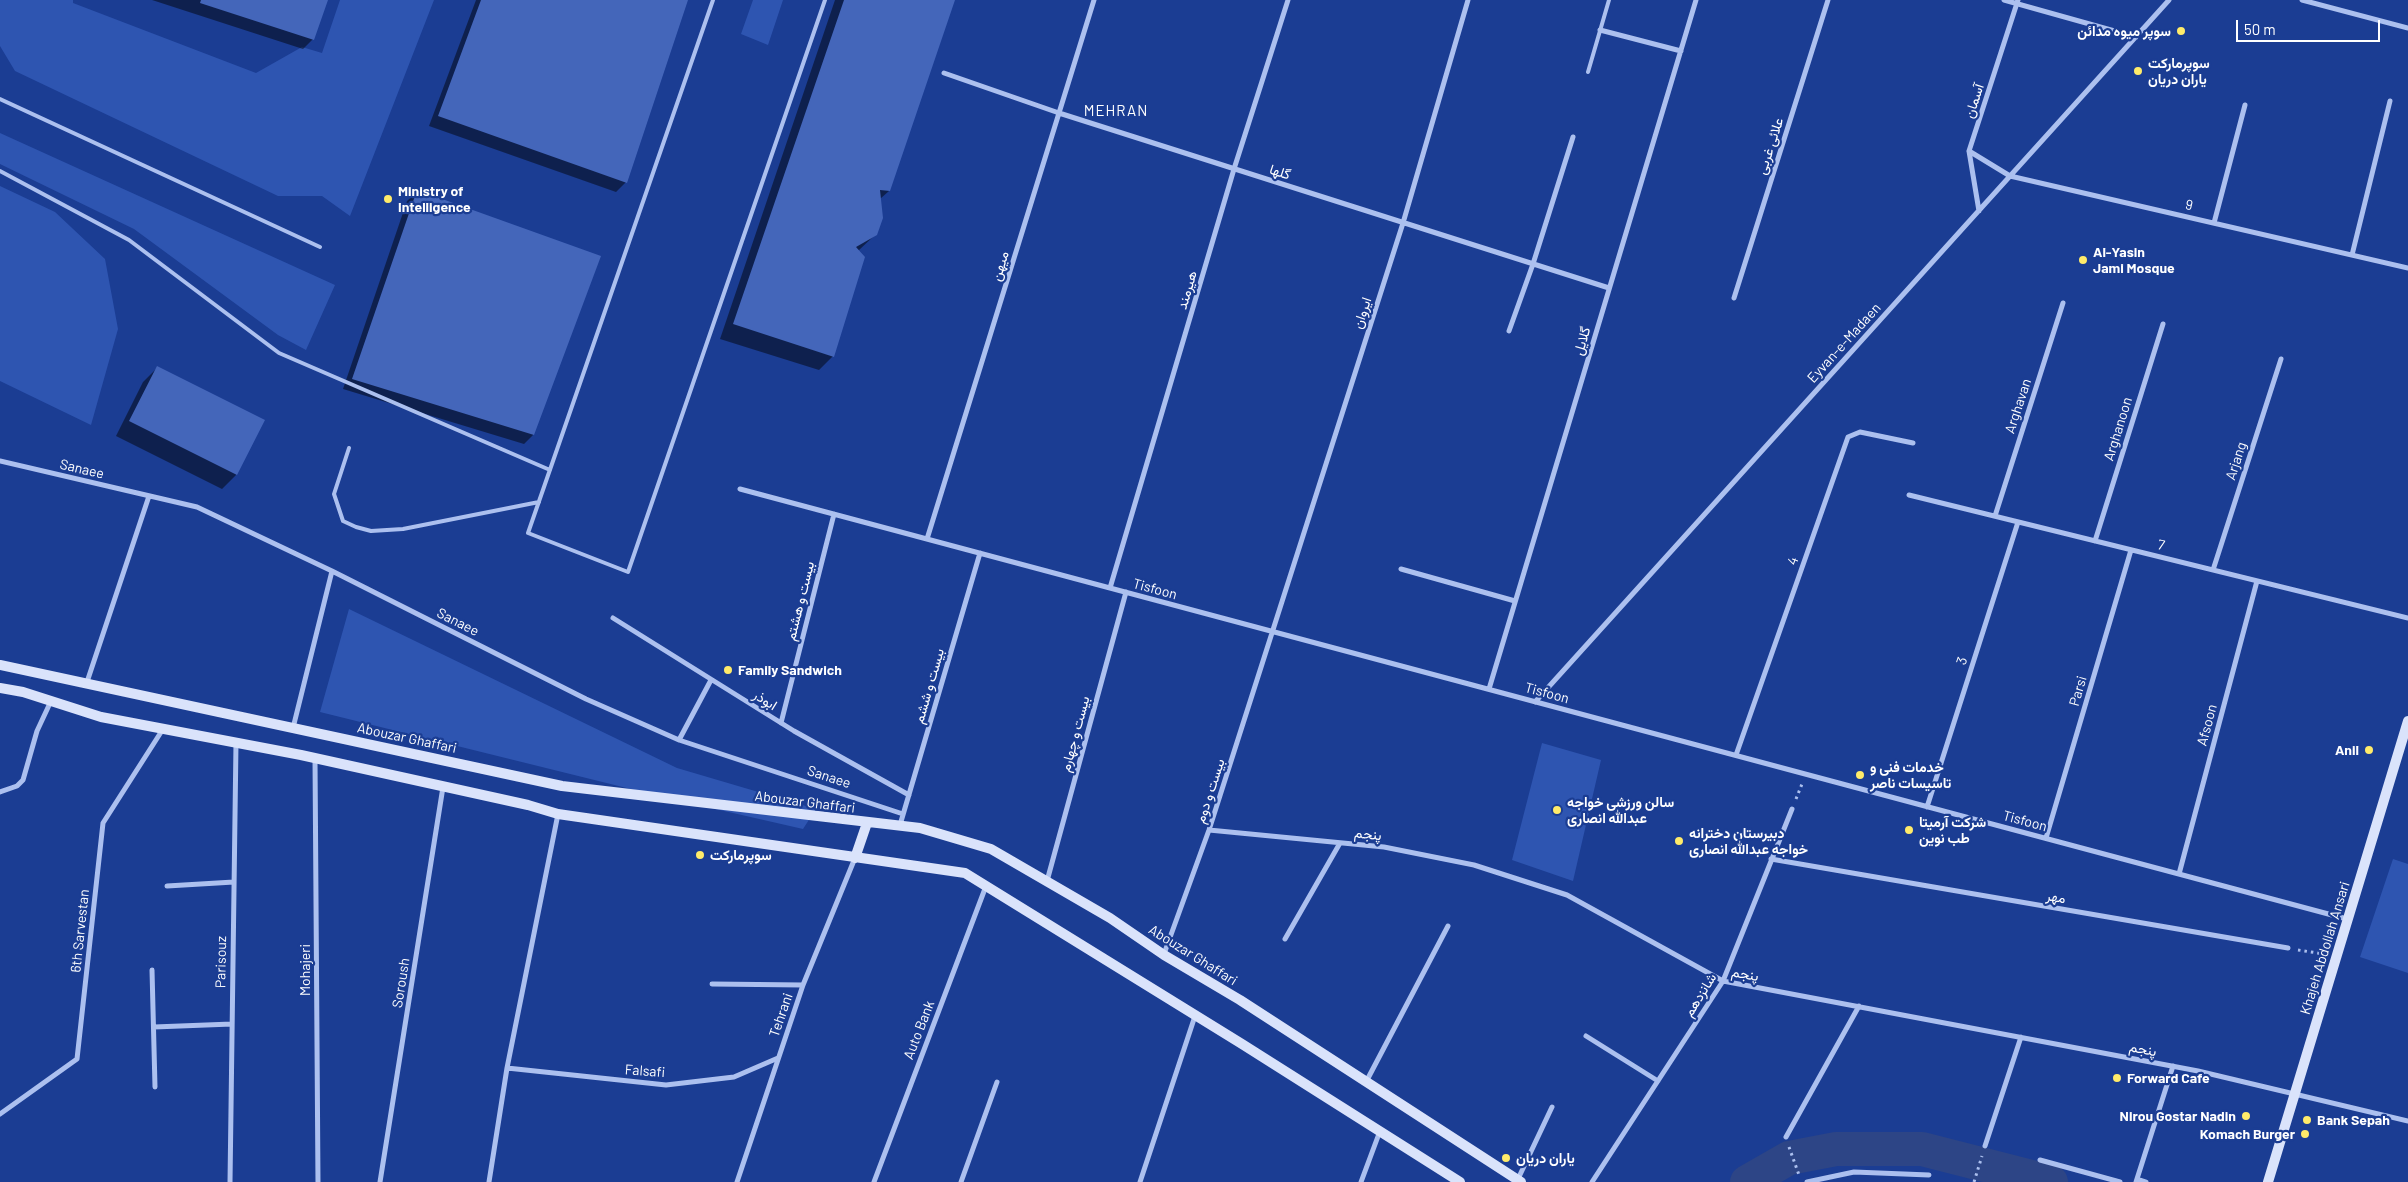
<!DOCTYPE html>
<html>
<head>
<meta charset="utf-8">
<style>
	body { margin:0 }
	#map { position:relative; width:2408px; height:1182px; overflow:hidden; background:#1b3d93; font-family:Barlow,sans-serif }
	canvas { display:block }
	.scale { position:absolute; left:2236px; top:20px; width:144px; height:22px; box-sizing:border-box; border:2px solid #fff; border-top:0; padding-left:6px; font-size:15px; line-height:18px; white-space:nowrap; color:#fff; -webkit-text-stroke:4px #1b3d93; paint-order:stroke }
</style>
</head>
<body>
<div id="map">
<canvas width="2408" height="1182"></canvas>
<div class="scale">50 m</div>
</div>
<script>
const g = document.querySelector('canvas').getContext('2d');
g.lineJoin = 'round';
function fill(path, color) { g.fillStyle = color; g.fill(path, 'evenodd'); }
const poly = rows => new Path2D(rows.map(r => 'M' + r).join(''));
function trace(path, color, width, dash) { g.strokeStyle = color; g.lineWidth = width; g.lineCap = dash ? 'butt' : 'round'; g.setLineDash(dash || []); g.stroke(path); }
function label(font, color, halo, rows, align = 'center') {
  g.font = font + ' Barlow,Vazirmatn,sans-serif'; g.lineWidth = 4.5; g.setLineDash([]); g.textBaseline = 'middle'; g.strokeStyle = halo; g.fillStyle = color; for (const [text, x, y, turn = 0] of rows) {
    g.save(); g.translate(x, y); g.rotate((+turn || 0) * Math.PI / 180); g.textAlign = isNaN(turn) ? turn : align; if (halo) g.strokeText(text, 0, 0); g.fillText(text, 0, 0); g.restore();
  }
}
const green = poly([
	[0,0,73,0,73,3,256,73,302,47,322,53,340,0,434,0,350,216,322,196,278,196,15,71,0,46],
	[753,0,783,0,768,45,741,34],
	[0,133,335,285,306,350,278,335,134,229,0,164],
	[0,186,55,212,105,259,118,329,91,425,0,381],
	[349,609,677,768,816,809,803,829,663,797,320,712],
	[1542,743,1601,760,1573,881,1512,860],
	[2393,859,2408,864,2408,973,2360,957]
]);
const shadow = poly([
	[152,0,327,0,313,39,303,49],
	[476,0,685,0,626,182,616,192,429,126],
	[835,0,949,0,889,191,880,199,876,234,858,251,833,356,819,370,720,339],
	[417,192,600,257,533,435,524,444,343,389,407,201],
	[157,368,263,420,236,475,222,489,116,436,143,382]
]);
const river = poly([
	[1747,1182,1789,1158,1836,1149,1922,1149,2051,1182]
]);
const building = poly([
	[201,0,328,0,314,40,200,3],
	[481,0,688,0,627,183,438,116],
	[844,0,955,0,890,191,880,190,883,218,877,235,856,247,865,257,834,357,733,324],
	[417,190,601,256,534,435,352,379],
	[157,366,265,420,237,475,129,421]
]);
const path = poly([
	[1796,799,1802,784],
	[2298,950,2324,954],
	[1789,1147,1799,1175],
	[1974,1182,1982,1156]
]);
const service = poly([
	[713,0,528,533,628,572,825,0],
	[1588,72,1609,0],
	[0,99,320,247],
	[0,171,129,240,279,353,550,470],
	[349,448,334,494,343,521,356,527,371,531,403,529,539,502]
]);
const minor = poly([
	[2004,0,2136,37],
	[2302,0,2408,28],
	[1600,30,1681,51],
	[944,73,1059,113,1609,288],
	[1969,151,2010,176,2408,268],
	[1979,211,1969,151,2018,0],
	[2214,223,2245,105],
	[2352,255,2390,101],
	[1734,298,1828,0],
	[1509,331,1533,264,1573,137],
	[0,461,197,507,332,571,586,699,679,740,903,814],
	[740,489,2347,919],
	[1909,495,2408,618],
	[1995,516,2063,303],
	[927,539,1094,0],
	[2095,541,2163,324],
	[1401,569,1515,601],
	[2213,570,2281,359],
	[1110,588,1234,169,1288,0],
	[613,618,794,731,909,795],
	[86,685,149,496],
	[1489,689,1696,0],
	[1535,702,2169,0],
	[781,723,834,514],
	[293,728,332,571],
	[679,740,711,680],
	[1736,755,1848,437,1860,432,1913,443],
	[315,759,318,1182],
	[0,792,17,786,23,780,37,731,51,701],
	[1927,807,2018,522],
	[900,825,980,553],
	[1209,830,1384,847,1474,865,1567,895,1723,981,2198,1071,2408,1121],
	[2046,838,2131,550],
	[1771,859,2288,948],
	[2179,874,2257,581],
	[1047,881,1126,592],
	[167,886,234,882],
	[1285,939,1340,843],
	[1164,954,1209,830,1403,223,1468,0],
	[152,970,155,1087],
	[712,984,803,985],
	[154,1027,232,1024],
	[1586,1036,1658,1081],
	[507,1068,666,1085,734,1077,778,1058],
	[1366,1082,1448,926],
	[0,1114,77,1059,103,823,163,729],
	[1786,1137,1859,1006],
	[1985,1146,2021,1037],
	[2040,1160,2120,1182],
	[1518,1179,1552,1107],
	[2137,1179,2146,1182],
	[230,1182,236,743],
	[380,1182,443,787],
	[489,1182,507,1068,558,814],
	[737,1182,803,985,855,858],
	[874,1182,986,886],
	[961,1182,997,1082],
	[1140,1182,1195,1016],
	[1361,1182,1380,1131],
	[1592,1182,1723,981,1792,809],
	[1807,1182,1854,1172,1929,1175],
	[2136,1182,2173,1066]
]);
const secondary = poly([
	[0,665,562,786,920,828,991,849,1110,918,1164,955,1240,1000,1521,1182],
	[0,688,23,692,101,717,301,755,528,805,558,814,965,873,1242,1044,1460,1182],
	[855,858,867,823],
	[2268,1182,2408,721]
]);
const markers = [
	[2181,31,5,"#ffeb6a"],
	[2138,71,5,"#ffeb6a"],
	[388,199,5,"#ffeb6a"],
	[2083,260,5,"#ffeb6a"],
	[728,670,5,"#ffeb6a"],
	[2369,750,5,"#ffeb6a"],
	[1860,775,5,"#ffeb6a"],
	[1557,810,5,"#ffeb6a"],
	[1909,830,5,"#ffeb6a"],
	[1679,841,5,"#ffeb6a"],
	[700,855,5,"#ffeb6a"],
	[2117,1078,5,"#ffeb6a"],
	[2246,1116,5,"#ffeb6a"],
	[2307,1120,5,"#ffeb6a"],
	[2305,1134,5,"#ffeb6a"],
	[1506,1158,5,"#ffeb6a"]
];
const poiNames = [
	["سوپر میوه مدائن",2171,31,"right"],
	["سوپرمارکت",2148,63],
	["یاران دریان",2148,79],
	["Ministry of",398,191],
	["Intelligence",398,207],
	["Al-Yasin",2093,252],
	["Jami Mosque",2093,268],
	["Family Sandwich",738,670],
	["Anil",2359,750,"right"],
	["خدمات فنی و",1870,767],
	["تاسیسات ناصر",1870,783],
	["سالن ورزشی خواجه",1567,802],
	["عبدالله انصاری",1567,818],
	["شرکت آرمیتا",1919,822],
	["طب نوین",1919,838],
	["دبیرستان دخترانه",1689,833],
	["خواجه عبدالله انصاری",1689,849],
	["سوپرمارکت",710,855],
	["Forward Cafe",2127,1078],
	["Nirou Gostar Nadin",2236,1116,"right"],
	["Bank Sepah",2317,1120],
	["Komach Burger",2295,1134,"right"],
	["یاران دریان",1516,1158]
];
const streetNames = [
	["آسمان",1974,101,-72],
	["علائی غربی",1770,146,-72],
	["گلها",1280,172,18],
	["9",2189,205,13],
	["میهن",1000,266,-73],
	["هیرمند",1187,290,-74],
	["ایروان",1362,313,-72],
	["گلایل",1582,341,-73],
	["Eyvan-e-Madaen",1844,343,-48],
	["Arghavan",2018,406,-72],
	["Arghanoon",2118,429,-73],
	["Arjang",2236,461,-72],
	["Sanaee",82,469,13],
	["7",2161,545,14],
	["4",1793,561,-70],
	["Tisfoon",1155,589,15],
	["بیست و هشتم",800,601,-76],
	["Sanaee",458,622,27],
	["3",1962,661,-72],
	["بیست و ششم",929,686,-74],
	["Parsi",2078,691,-74],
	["Tisfoon",1547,693,15],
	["ابوذر",765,700,32],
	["Afsoon",2207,725,-75],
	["بیست و چهارم",1075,734,-75],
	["Abouzar Ghaffari",407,738,12],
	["Sanaee",829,777,18],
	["بیست و دوم",1210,791,-72],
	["Abouzar Ghaffari",805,802,7],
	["Tisfoon",2025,821,15],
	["پنجم",1368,834,6],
	["مهر",2056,897,10],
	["6th Sarvestan",80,931,-84],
	["Khajeh Abdollah Ansari",2325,948,-73],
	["Abouzar Ghaffari",1193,955,32],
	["Parisouz",221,962,-89],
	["Mohajeri",305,970,-90],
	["پنجم",1745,974,10],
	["Soroush",401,983,-81],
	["شانزدهم",1700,995,-58],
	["Tehrani",781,1015,-71],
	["Auto Bank",919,1030,-69],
	["پنجم",2143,1049,11],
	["Falsafi",645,1071,4]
];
const neighbourhoodNames = [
	["MEHRAN",1116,111]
];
fill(green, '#2e55b1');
fill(shadow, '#0007');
trace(river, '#2d4586', 34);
fill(building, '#4466ba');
trace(path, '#acc0ef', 3, [2.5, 4]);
trace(service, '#acc0ef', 4);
trace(minor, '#acc0ef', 5);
trace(secondary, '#dae3fb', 10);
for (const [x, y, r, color] of markers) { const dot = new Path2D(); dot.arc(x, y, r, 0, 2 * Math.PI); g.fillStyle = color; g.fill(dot); trace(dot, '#1b3d93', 2); }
label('bold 14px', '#fff', '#1b3d93', poiNames, 'left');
label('14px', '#fff', '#1b3d93', streetNames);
g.letterSpacing = '1px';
label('15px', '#fff', '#1b3d93', neighbourhoodNames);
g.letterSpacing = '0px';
</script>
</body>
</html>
